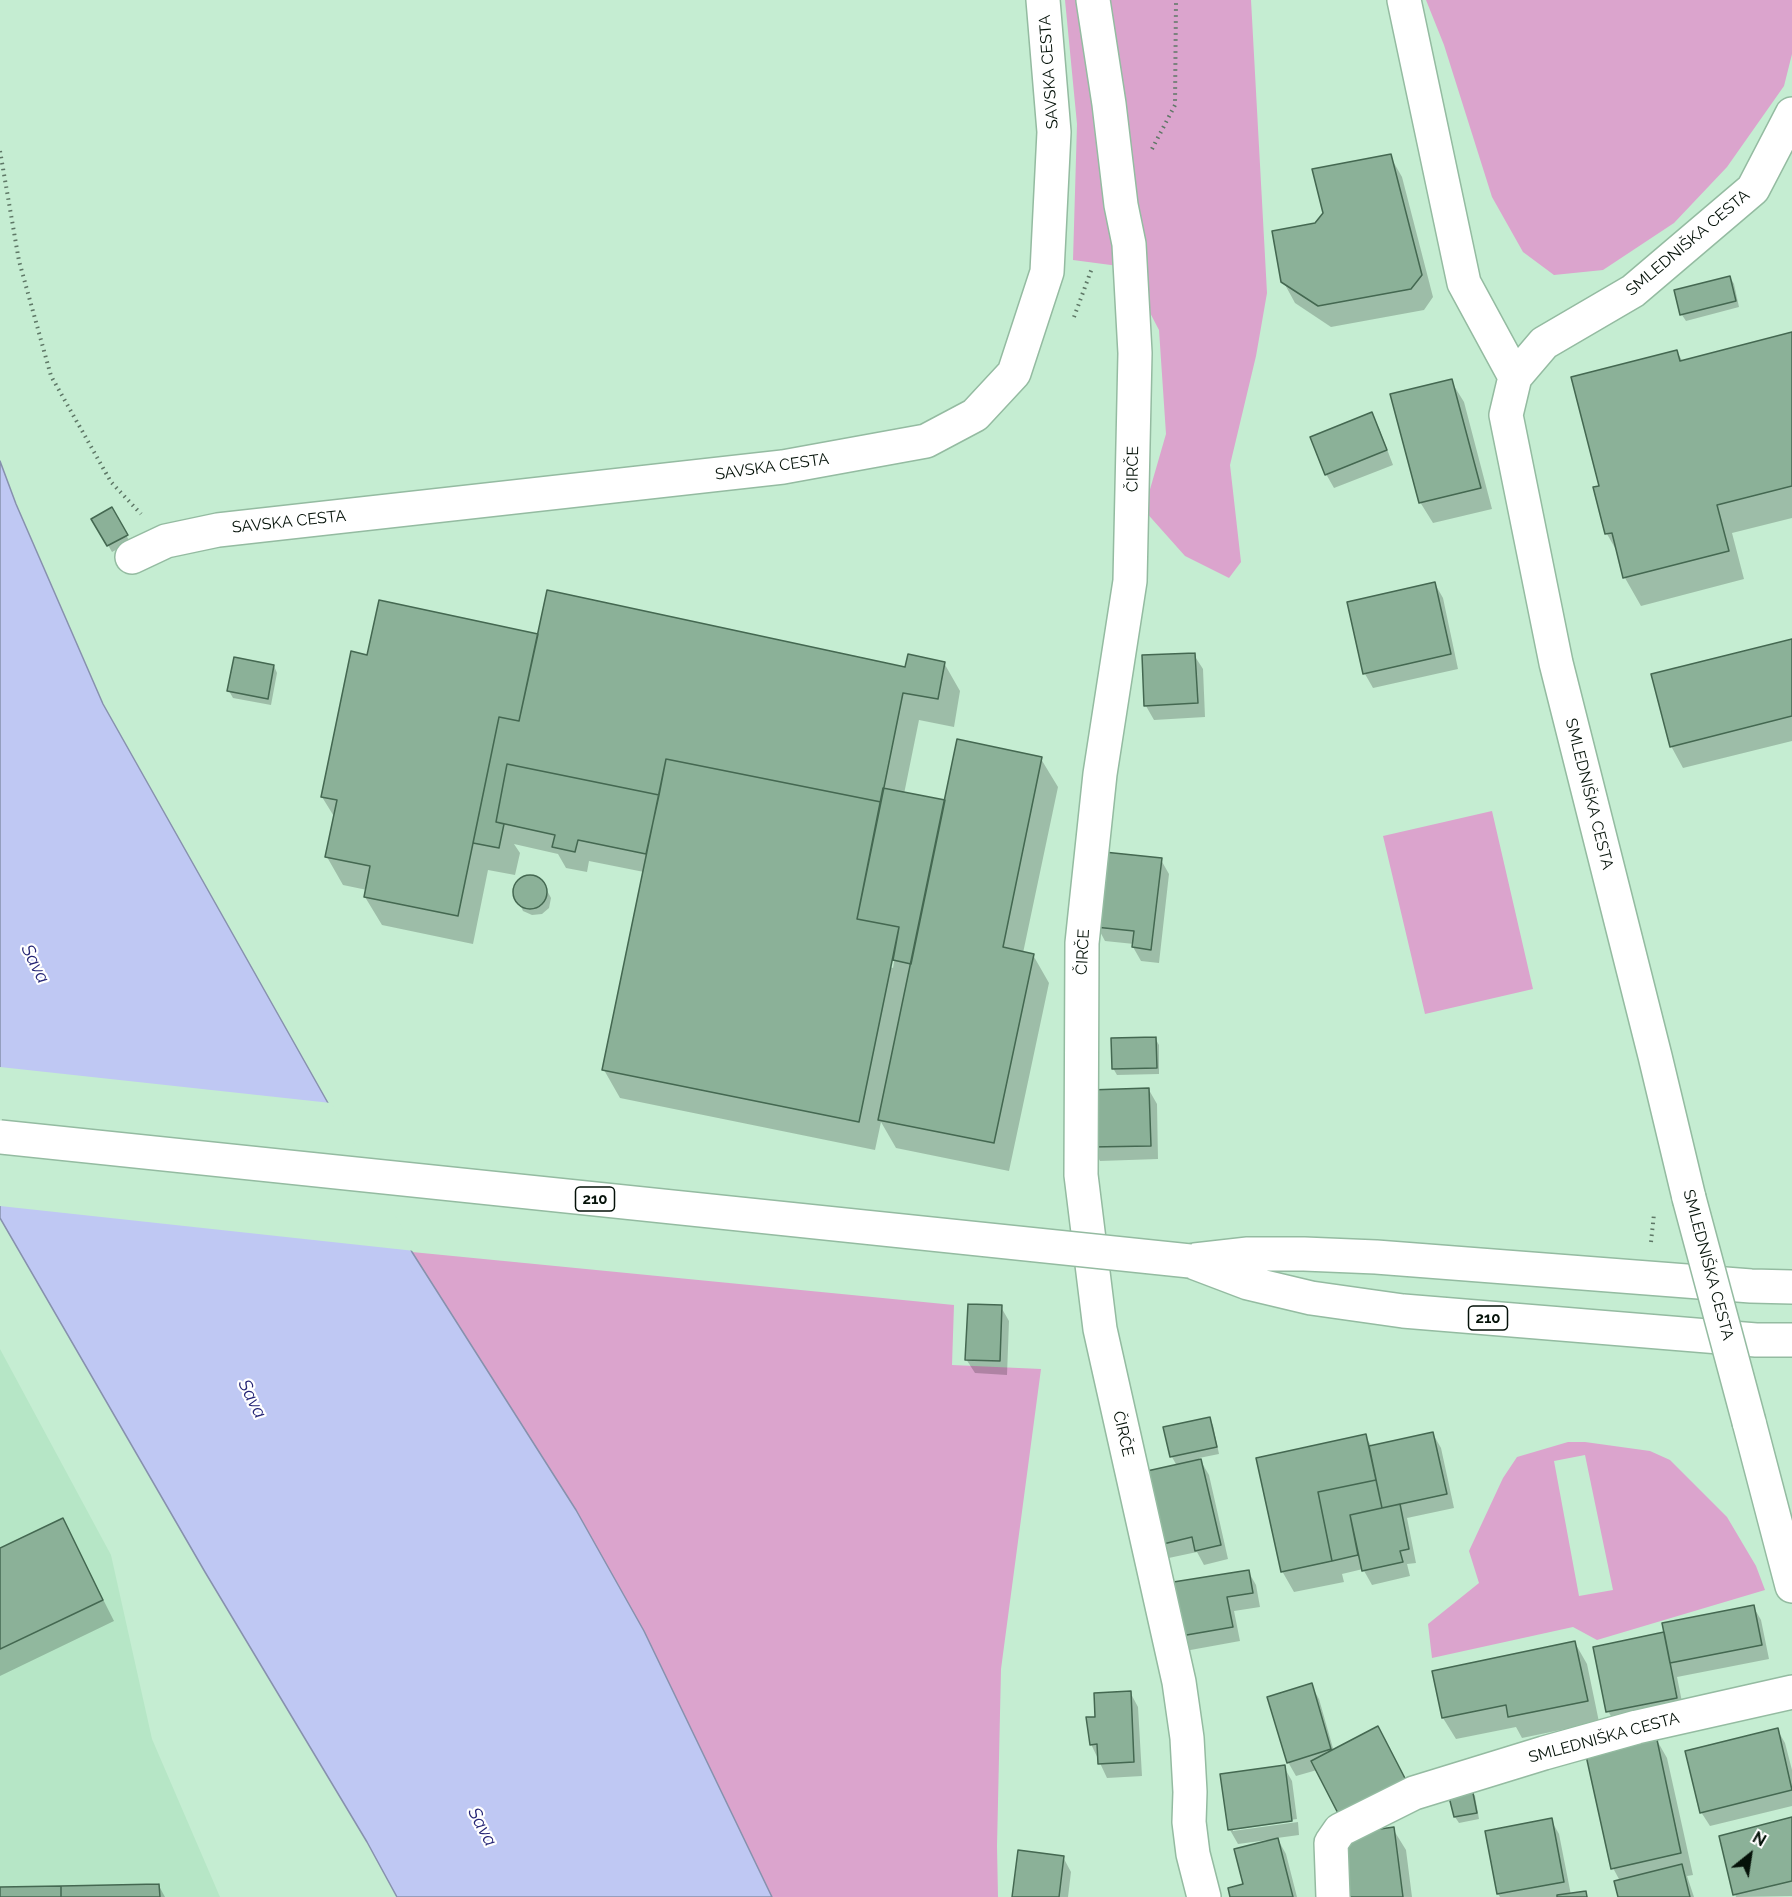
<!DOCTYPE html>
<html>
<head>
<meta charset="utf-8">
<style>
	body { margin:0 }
	#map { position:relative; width:1792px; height:1897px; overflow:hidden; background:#c5edd2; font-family:Raleway,sans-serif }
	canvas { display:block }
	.north { position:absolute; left:1720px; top:1825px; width:60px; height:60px; -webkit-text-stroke:4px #fff; paint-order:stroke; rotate:30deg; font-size:16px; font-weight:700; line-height:24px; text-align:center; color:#051209 }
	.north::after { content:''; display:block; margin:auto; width:21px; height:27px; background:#051209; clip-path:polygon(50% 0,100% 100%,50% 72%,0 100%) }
</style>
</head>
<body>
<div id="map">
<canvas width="1792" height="1897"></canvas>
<div class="north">N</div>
</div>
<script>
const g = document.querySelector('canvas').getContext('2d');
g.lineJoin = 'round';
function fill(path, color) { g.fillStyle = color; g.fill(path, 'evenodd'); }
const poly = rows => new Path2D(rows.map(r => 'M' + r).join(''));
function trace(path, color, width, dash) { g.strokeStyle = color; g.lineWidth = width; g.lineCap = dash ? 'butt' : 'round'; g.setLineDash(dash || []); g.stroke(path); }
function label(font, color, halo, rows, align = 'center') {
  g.font = font + ' Raleway,sans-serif'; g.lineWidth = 4.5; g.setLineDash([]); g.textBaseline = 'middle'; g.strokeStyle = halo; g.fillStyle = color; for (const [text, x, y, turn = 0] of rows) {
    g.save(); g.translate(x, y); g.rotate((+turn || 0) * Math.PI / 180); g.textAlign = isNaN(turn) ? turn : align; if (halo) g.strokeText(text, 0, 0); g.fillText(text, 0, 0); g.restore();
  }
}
const built = poly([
	[0,1349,111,1555,152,1739,220,1897,0,1897]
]);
const green = poly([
	[1065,0,1251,0,1267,293,1256,356,1230,465,1241,562,1229,578,1185,556,1144,510,1166,434,1159,330,1126,267,1073,260,1077,124],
	[1426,0,1792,0,1792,54,1784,86,1727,167,1674,223,1603,270,1554,275,1523,252,1492,197,1444,45],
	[1492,811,1533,989,1425,1014,1383,836],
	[412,1252,954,1305,952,1365,1041,1369,1001,1669,997,1846,998,1897,772,1897,644,1631,576,1510],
	[1568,1442,1585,1442,1650,1451,1670,1460,1727,1517,1756,1566,1765,1590,1597,1640,1573,1627,1432,1658,1428,1624,1479,1583,1469,1551,1503,1478,1517,1457],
	[1585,1455,1613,1590,1579,1596,1554,1461]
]);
const water = poly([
	[0,461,16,504,103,704,412,1252,576,1510,644,1631,772,1897,397,1897,367,1842,205,1572,0,1218,0,461]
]);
const pier = poly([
	[0,1067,331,1103,415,1251,0,1206]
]);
const shadow = poly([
	[1390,156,1402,177,1433,297,1424,310,1331,327,1295,303,1283,281,1315,224],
	[1730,277,1734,284,1739,307,1686,321,1682,315,1676,291],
	[1792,334,1792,518,1732,533,1744,579,1641,606,1625,578,1619,555,1607,534,1595,489,1601,487,1677,352,1683,362],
	[1451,381,1464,402,1492,509,1433,523,1420,502],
	[1371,414,1379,428,1393,465,1334,488,1326,474],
	[111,509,130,542,112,552,93,519],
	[1435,584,1443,598,1458,669,1373,688,1365,674],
	[539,635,906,669,944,663,960,691,954,727,919,720,904,794,946,802,1041,759,1058,787,1023,953,1033,955,1049,983,1009,1171,896,1148,881,1122,875,1150,620,1098,604,1070,644,872,589,861,587,872,566,868,558,854,514,844,520,853,515,875,488,870,473,944,382,925,365,897,367,890,343,885,327,857,335,818,322,797,368,656],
	[893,950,896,950,893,968,890,967],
	[1792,641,1792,741,1683,768,1671,746],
	[1194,655,1203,669,1205,717,1154,720,1146,706],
	[274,666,277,673,271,705,233,698,229,691],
	[1161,860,1169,874,1159,963,1141,961,1133,947,1134,944,1105,941,1097,926],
	[534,877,542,881,551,898,549,908,542,914,532,915,523,911,515,894,517,884,524,878],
	[1155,1038,1159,1045,1159,1074,1117,1075,1113,1068],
	[1149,1090,1157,1104,1158,1159,1100,1161,1092,1147],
	[1001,1307,1009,1321,1007,1375,975,1373,966,1359],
	[1209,1419,1213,1425,1219,1454,1199,1458,1209,1475,1228,1559,1204,1565,1197,1552,1164,1559,1156,1545,1177,1466,1172,1457],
	[1433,1434,1441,1448,1454,1508,1407,1518,1416,1563,1407,1564,1410,1576,1372,1585,1363,1569,1342,1574,1344,1582,1294,1592,1282,1571,1365,1436,1372,1447],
	[63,1520,114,1621,0,1676,0,1550],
	[1248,1571,1256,1585,1260,1607,1234,1611,1240,1641,1185,1651,1177,1637],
	[1753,1606,1761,1620,1769,1659,1677,1677,1684,1712,1616,1725,1608,1711,1666,1633],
	[1575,1643,1587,1664,1599,1722,1522,1738,1516,1727,1456,1739,1443,1718,1434,1672],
	[1311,1685,1319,1699,1357,1833,1393,1829,1406,1850,1412,1897,1349,1897,1352,1835,1317,1770,1296,1776,1288,1762],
	[1130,1692,1138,1707,1142,1776,1107,1778,1091,1744,1097,1718],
	[1777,1729,1785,1743,1792,1770,1792,1806,1710,1826,1701,1812],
	[1655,1737,1667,1758,1693,1875,1687,1876,1694,1897,1620,1897,1620,1881,1613,1868],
	[1284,1767,1292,1781,1297,1819,1233,1828,1233,1831,1298,1822,1299,1835,1277,1838,1286,1854,1297,1897,1232,1897,1245,1885,1268,1842,1268,1840,1238,1844,1230,1830,1222,1775],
	[1471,1790,1475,1796,1479,1819,1459,1823,1455,1817],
	[1792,1819,1792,1896,1736,1897,1735,1894],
	[1551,1820,1559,1834,1571,1895,1585,1892,1588,1897,1500,1897,1498,1894],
	[1063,1857,1071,1872,1068,1897,1014,1897],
	[159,1886,165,1897,0,1897,0,1888]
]);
const building = poly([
	[1391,154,1422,275,1411,289,1318,306,1281,282,1272,231,1315,223,1323,213,1312,169,1391,154],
	[1730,276,1736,301,1680,315,1674,290,1730,276],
	[1792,332,1792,486,1717,505,1729,551,1623,578,1612,533,1605,534,1593,487,1599,486,1571,377,1677,350,1680,361,1792,332],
	[1452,379,1481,488,1419,503,1390,394,1452,379],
	[1372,412,1387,450,1325,475,1310,437,1372,412],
	[112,507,128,535,107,546,91,519,112,507],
	[1435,582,1451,654,1363,674,1347,602,1435,582],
	[547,590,905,667,908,654,945,662,938,699,903,693,881,802,666,759,659,795,507,764,496,822,504,824,499,848,473,843,499,717,519,721,547,590],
	[379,600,538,634,519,721,499,717,458,916,364,897,370,866,325,857,337,800,321,797,351,651,367,655,379,600],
	[1792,639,1792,716,1670,747,1651,674,1792,639],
	[1195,653,1198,703,1144,706,1142,655,1195,653],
	[234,657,274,665,268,699,227,691,234,657],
	[957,739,1042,757,1003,947,1034,954,994,1143,878,1120,957,739],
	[666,759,881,802,857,919,899,927,859,1122,602,1070,666,759],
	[507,764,659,795,646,854,578,840,575,852,552,847,555,835,496,822,507,764],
	[883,788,945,800,911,964,893,960,899,927,857,919,883,788],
	[1104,852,1162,858,1151,950,1132,947,1134,931,1095,927,1104,852],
	'513 892a17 17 0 1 1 34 0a17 17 0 1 1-34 0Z',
	[1156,1037,1157,1068,1112,1069,1111,1038,1156,1037],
	[1149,1088,1151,1146,1091,1147,1089,1090,1149,1088],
	[968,1304,1002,1305,1000,1361,965,1360,968,1304],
	[1210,1417,1217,1447,1170,1457,1163,1427,1210,1417],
	[1433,1432,1447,1494,1382,1508,1369,1446,1433,1432],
	[1366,1434,1376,1480,1318,1492,1332,1561,1281,1572,1256,1458,1366,1434],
	[1201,1459,1221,1545,1195,1551,1192,1537,1155,1546,1138,1473,1201,1459],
	[1376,1480,1382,1508,1350,1515,1358,1555,1332,1561,1318,1492,1376,1480],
	[1400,1504,1409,1549,1400,1551,1403,1562,1362,1571,1350,1515,1400,1504],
	[63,1518,103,1600,0,1649,0,1548,63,1518],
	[1249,1570,1253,1593,1227,1597,1233,1627,1175,1637,1167,1583,1249,1570],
	[1754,1605,1762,1645,1670,1663,1662,1623,1754,1605],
	[1664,1632,1677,1698,1606,1712,1593,1647,1664,1632],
	[1575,1641,1588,1701,1508,1717,1506,1705,1442,1718,1432,1671,1575,1641],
	[1312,1683,1331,1749,1287,1763,1267,1697,1312,1683],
	[1131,1691,1134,1762,1098,1764,1097,1744,1090,1745,1086,1717,1095,1717,1094,1693,1131,1691],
	[1378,1726,1410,1788,1343,1823,1311,1761,1378,1726],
	[1778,1728,1792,1790,1700,1813,1685,1751,1778,1728],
	[1656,1735,1681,1853,1611,1869,1585,1751,1656,1735],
	[1285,1765,1292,1821,1228,1830,1220,1774,1285,1765],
	[1472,1788,1477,1813,1454,1817,1448,1793,1472,1788],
	[1792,1817,1792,1881,1733,1895,1719,1836,1792,1817],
	[1552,1818,1564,1882,1497,1894,1485,1831,1552,1818],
	[1394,1827,1403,1897,1347,1897,1339,1835,1394,1827],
	[1278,1838,1293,1897,1230,1897,1228,1888,1243,1884,1234,1849,1278,1838],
	[1018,1850,1064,1856,1059,1897,1012,1897,1018,1850],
	[1682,1864,1690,1897,1618,1897,1614,1881,1682,1864],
	[159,1884,160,1897,61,1897,61,1886,159,1884],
	[61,1886,61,1897,0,1897,0,1887,61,1886],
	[1586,1891,1587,1897,1557,1897,1557,1895,1586,1891]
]);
const path = poly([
	[1152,149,1175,105,1176,0],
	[0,151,19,261,51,376,111,482,141,514],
	[1074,317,1092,268],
	[1651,1242,1654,1214]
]);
const minor = poly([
	[1093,0,1109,104,1121,205,1129,244,1135,353,1130,581,1100,774,1082,943,1081,1175,1100,1329,1179,1682,1187,1738,1190,1792,1189,1822,1193,1854,1204,1897],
	[1404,0,1464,283,1515,377],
	[132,557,166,541,218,530,783,467,926,441,975,415,1014,373,1047,272,1054,132,1043,0],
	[1689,1198,1655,1056,1556,663,1506,415,1515,377,1544,343,1633,291,1753,189,1792,114],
	[1749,1422,1792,1586],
	[1333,1897,1331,1843,1340,1830,1414,1793,1544,1753,1637,1727,1792,1692]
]);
const major = poly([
	[1195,1260,1248,1254,1304,1254,1376,1257,1751,1286,1792,1287],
	[1190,1261,1248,1283,1311,1298,1403,1311,1756,1340,1792,1340]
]);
const minorBridge = poly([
	[1689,1198,1749,1422]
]);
const majorBridge = poly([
	[0,1137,1190,1261]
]);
const shields = [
	[595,1199,39],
	[1488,1318,39]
];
const shieldNames = [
	["210",595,1199],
	["210",1488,1318]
];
const streetNames = [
	["SAVSKA CESTA",1049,72,-94],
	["SMLEDNIŠKA CESTA",1688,243,-40],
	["SAVSKA CESTA",772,467,-8],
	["ČIRČE",1133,469,-89],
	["SAVSKA CESTA",289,522,-6],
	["SMLEDNIŠKA CESTA",1589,794,76],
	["ČIRČE",1083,952,-87],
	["SMLEDNIŠKA CESTA",1708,1265,75],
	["ČIRČE",1123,1434,77],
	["SMLEDNIŠKA CESTA",1604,1738,-15]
];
const waterNames = [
	["Sava",35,964,63],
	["Sava",252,1399,63],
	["Sava",482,1827,62]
];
fill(built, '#b6e6c6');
fill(green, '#dba4cd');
fill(water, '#bfc8f3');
trace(water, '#8791ad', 1.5);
fill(pier, '#c5edd2');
fill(shadow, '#0003');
fill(building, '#8bb198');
trace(building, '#446851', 1.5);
trace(minor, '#94bba1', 36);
trace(major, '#94bba1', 36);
trace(path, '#5e7766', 4, [1.5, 4.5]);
trace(minor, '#fff', 33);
trace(major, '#fff', 33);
trace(minorBridge, '#94bba1', 36, []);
trace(majorBridge, '#94bba1', 36, []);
trace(minorBridge, '#fff', 33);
trace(majorBridge, '#fff', 33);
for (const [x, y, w] of shields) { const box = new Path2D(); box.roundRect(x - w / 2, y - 12, w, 24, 4.5); g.fillStyle = '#fff'; g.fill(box); trace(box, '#051209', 1.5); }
label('bold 15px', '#051209', null, shieldNames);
label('16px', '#051209', '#fff', streetNames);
label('italic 18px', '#252575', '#fff', waterNames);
</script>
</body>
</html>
